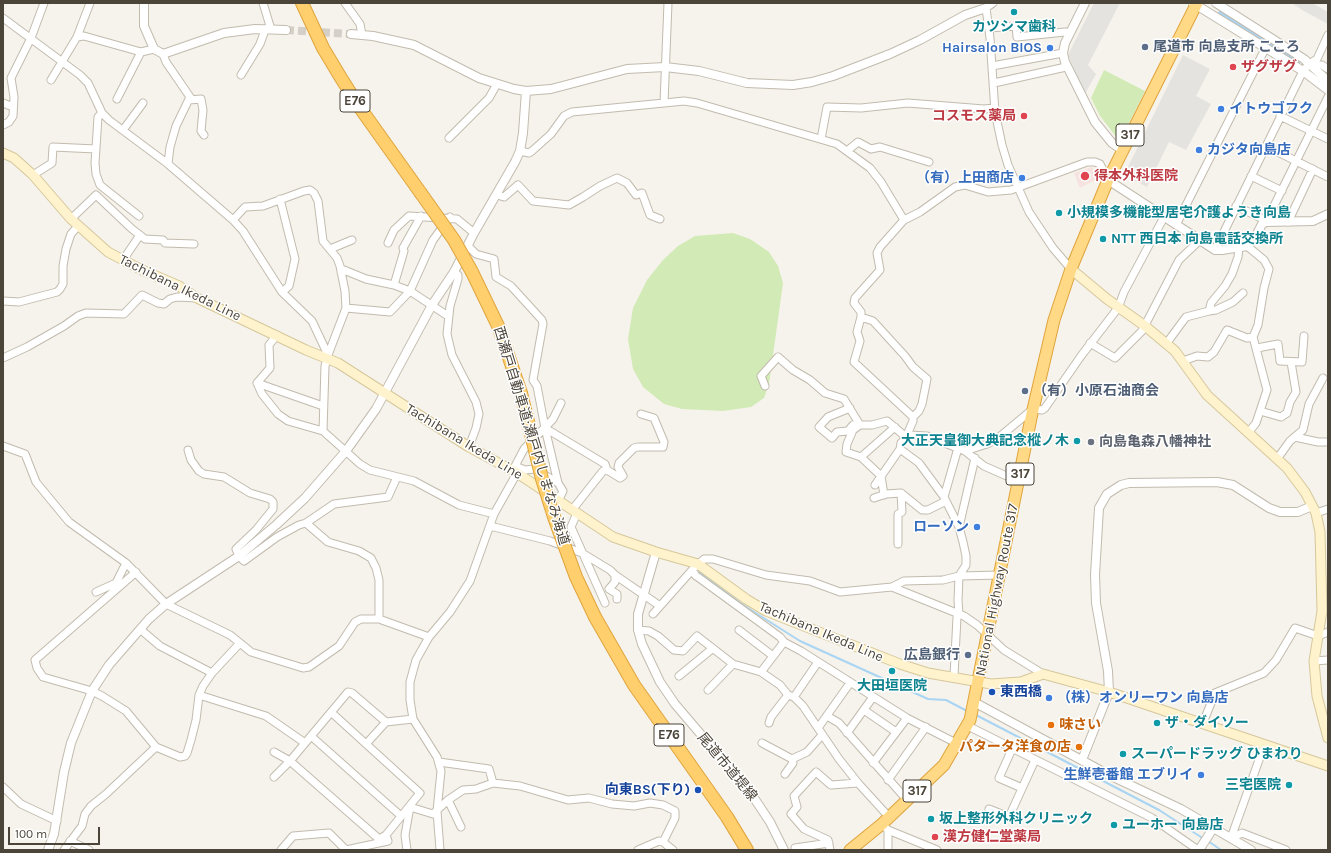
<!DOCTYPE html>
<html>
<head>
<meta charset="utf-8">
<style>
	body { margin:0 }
	#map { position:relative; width:1331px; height:853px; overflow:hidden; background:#f6f3ec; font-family:Karla,sans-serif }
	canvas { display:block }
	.frame { position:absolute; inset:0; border:4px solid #4b4439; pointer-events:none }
	.scale { position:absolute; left:8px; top:827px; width:92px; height:18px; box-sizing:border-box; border:2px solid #4b4439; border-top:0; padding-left:5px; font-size:12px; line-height:14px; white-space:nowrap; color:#4b4439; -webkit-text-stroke:3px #fff; paint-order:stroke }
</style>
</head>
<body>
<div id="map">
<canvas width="1331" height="853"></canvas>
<div class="frame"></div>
<div class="scale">100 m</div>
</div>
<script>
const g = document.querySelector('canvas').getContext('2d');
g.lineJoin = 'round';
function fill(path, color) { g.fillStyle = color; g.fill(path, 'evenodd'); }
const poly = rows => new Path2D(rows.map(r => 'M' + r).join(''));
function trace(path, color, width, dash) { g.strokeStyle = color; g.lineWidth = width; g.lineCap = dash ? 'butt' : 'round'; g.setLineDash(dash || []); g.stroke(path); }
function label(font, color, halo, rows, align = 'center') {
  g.font = font + ' Karla,"Noto Sans JP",sans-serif'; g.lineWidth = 3; g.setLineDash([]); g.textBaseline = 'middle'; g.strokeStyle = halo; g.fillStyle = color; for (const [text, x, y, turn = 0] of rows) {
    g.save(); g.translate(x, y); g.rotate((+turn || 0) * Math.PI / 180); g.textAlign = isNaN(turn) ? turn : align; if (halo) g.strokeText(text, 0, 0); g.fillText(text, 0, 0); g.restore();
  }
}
const medical = poly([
	[1092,167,1097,179,1080,188,1074,173]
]);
const green = poly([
	[1104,70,1145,91,1121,139,1117,138,1100,116,1091,98],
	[733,233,750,239,769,252,778,266,783,283,769,384,764,398,751,407,723,411,682,409,664,404,643,387,633,369,628,339,633,308,647,280,663,260,678,246,695,236]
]);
const parking = poly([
	[1094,3,1120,3,1088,65,1096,74,1085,94,1068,55],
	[1292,3,1312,3,1328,12,1328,24,1302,10],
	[1183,55,1210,69,1196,96,1211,104,1186,150,1169,142,1147,187,1124,175]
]);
const water = poly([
	[1220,10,1300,62,1298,65,1217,14]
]);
const stream = poly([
	[699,572,743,605,800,641,928,699,946,700,969,712],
	[974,714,1159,810,1204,839],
	[1208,841,1221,850]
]);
const tertiaryTunnel = poly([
	[286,30,351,34]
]);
const minor = poly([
	[345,3,360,24,362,35],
	[993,3,986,8,990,38,995,112,1002,145,1008,165,1029,212,1053,248,1071,269],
	[3,18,80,75,88,83,102,113,109,120,168,164,233,220,243,231,282,292,312,321,328,355,325,366,323,431,360,464,370,470,414,481,459,505,494,514],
	[989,28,1016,26,1017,37,1065,32,1070,33],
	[77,37,90,3],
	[163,54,166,62,190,97,176,126,170,147,168,164],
	[1309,64,1322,65,1328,69],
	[992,66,1063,53],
	[241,75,260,44,265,30,270,26,263,3],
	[51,80,77,37,84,36,141,52,154,49],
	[994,83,1066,67],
	[117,99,141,52],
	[189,100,201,99,203,110,201,131,204,135],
	[3,103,13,107],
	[664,103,668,3],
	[102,113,98,117,95,163,96,174,100,185,139,216],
	[1280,116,1328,139],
	[3,125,9,122,13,116,14,97,11,78,31,38,44,3],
	[123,130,143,103],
	[449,138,489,98,497,84],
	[821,139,827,107,861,108,908,103,984,109,995,108],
	[1266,146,1328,177],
	[520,151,529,153,532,151,551,134,564,116,572,112,664,103,684,101,697,103,837,144,870,168,881,182,904,220],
	[847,151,858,142,871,149,880,147,929,162],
	[33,175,52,163,53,147,96,149],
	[1251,176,1282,191],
	[497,195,504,197,518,185,533,201,569,205,583,197,600,186,617,178,627,183,636,195,642,193,650,215,660,219],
	[280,199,295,259,289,286,282,292],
	[1236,206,1261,218,1266,222,1328,97],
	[71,219,96,195,132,229,145,239,163,240,165,243,194,244],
	[233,220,245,207,263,206,304,191,310,190,314,193,318,201,323,241,337,258,340,266,345,291,346,308,328,355],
	[1288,222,1313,169],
	[1176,225,1265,49],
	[388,243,394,230,409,216,457,219,474,233],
	[468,246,476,254,494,259,496,277,511,286,542,320,543,324,533,380,537,386,545,428,605,464,607,470],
	[330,249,352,240],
	[1215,250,1303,71,1309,64,1317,59,1328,35],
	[123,260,140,235],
	[341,272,344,270,366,279,394,285,410,291,448,316],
	[454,272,458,275,458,279,450,306,447,334,452,355,476,402,479,414,476,428,469,447],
	[394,285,404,251,403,248,421,216],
	[3,301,19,302,57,292,60,289,63,284,63,266,66,249,71,234,78,226],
	[346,308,390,312,410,291,433,240,450,217],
	[1209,311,1211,303,1225,286,1232,274,1238,257,1239,247],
	[861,317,873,321,905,356,913,367,927,379,922,404,919,411,913,417],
	[277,335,269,345,270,368,257,383,262,394,278,414,288,421,323,431],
	[1090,343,1115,358,1142,331,1179,260,1199,241],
	[1166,344,1186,317,1209,311,1216,310,1233,302,1243,293],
	[1257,348,1278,344,1280,361,1302,362,1304,336],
	[3,358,27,347,64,326,78,316,86,313,124,314,142,295,158,303,164,304,170,299,177,297,197,298],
	[1183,361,1197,356,1208,357,1214,352,1227,330,1247,338,1253,337,1258,325,1264,288,1269,269,1264,260,1247,246],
	[257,383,323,406],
	[765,386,761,376,778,357,793,370,810,380,825,393,844,399,860,425,872,425,887,421,906,437,913,421,913,417,854,362,860,341,857,332,861,317,861,312,854,303,855,298,880,270,877,253,880,247,904,220,920,212,955,187,965,185,988,192,1011,190,1087,162,1095,162,1100,164,1108,180],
	[850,408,828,417,819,427,832,438,837,432,848,431,853,425],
	[1260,411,1281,417,1287,413,1290,402,1296,392,1291,362],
	[860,425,853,430,847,444,846,452,861,457,895,427],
	[545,428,558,483],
	[1248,433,1256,423,1267,390,1253,337],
	[1295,437,1318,442,1328,442],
	[3,446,25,454,36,482,69,522,126,563,166,604,230,635,240,643],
	[188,450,191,460,199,471,204,474,224,477,250,493,270,499,273,502,273,509,256,530,236,549,239,556,244,561,277,537,299,525,306,523,334,504,388,497,397,477],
	[965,451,987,444,997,439,1033,409,1042,410,1045,408,1081,356,1118,308,1124,292,1164,217],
	[861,457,881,476,884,495],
	[1277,459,1290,441,1303,430,1309,404,1323,378],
	[515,466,525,470,535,469,558,483,563,491,558,501],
	[513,470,524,449,553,419,561,403],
	[875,485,900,449],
	[944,497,958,448],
	[874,498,886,494,901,493,922,510,928,510,946,501],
	[572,510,603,471,607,470,620,478,623,476,618,467,619,463,634,448,638,447,663,447,664,442,654,418,641,414],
	[577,513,571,527,605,603],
	[1316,513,1328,509],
	[306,523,328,542,359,551,371,558,376,568,379,580,379,619],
	[490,526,550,541,582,553,610,570,615,575,615,582,609,589,617,594,617,599],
	[959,527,975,458],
	[898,544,898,514,902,512,901,493],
	[693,569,695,575,780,637,784,642,761,672],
	[136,572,35,660,37,668,43,677,92,691,102,696,126,711,156,747,180,757,185,756,187,753,191,740,196,720,199,695,203,686,212,673,240,643,251,652,303,668,309,667,339,646,355,622,361,619,379,619,429,637],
	[615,575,660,606],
	[892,587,964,616,977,625,1004,650,1043,674],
	[96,592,116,583,126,563],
	[653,614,693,569,704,559,713,559,766,575,810,581,840,592,892,587,904,581,943,580,959,576,1000,575],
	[140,629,160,646,212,673],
	[638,630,649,631,658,636,674,650,683,651,697,636,733,664,761,672,780,685,788,695],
	[739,630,773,656],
	[784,642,801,651,907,718,958,744],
	[1314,661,1328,660],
	[679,676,712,649],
	[954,676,957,617,959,615,958,600,959,576,966,565,966,556,963,542,959,527,944,497,919,463,900,449,901,443,909,435,927,436,965,451,984,466,1018,481],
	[708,690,733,664],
	[199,695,266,716,305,743],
	[794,697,803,706,839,759,858,783,889,817],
	[864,710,896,732],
	[827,716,839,723,907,800],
	[769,723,771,717,788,695,794,697,818,662],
	[1203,723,1215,693,1264,673,1276,660,1295,628,1318,636,1328,632],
	[968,726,1152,818,1198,850],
	[818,728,850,683],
	[847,733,873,697],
	[311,736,401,816],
	[762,743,792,759,807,752,822,735],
	[366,744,386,722,413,719],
	[1012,749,999,778,1022,788],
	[274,752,290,761,379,839,386,835,420,793,332,713],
	[439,762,489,769,493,783,520,786,568,800,589,798,612,804,634,806,650,803,663,805,675,811,675,818,663,842],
	[873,763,907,718],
	[785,774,793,763,792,759],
	[274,777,290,761,348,692,352,693,386,722],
	[888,780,926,727],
	[3,787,21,804,57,821],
	[448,800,461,827],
	[989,809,1009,817,1035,760],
	[885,827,888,830,888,850],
	[888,830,937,850],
	[1231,838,1264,746],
	[1231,838,1242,833,1286,850],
	[70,841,89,850],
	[795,848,829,843],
	[64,850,82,826,85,814,91,806,106,794,156,747],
	[281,850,293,836,329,833,346,850,388,841,386,835],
	[407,850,405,835,410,807,433,814,448,800,463,790,476,789,493,783],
	[440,850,437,811,441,771,437,757,413,719,410,700,410,682,416,660,429,637,450,612,470,581,494,514,517,473],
	[638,850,659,841,663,842,673,850],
	[830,850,828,840,804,829,791,814,797,807,794,796,816,772,831,785,858,783]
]);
const tertiary = poly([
	[144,3,144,26,154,49,163,54,224,33,255,29,286,30],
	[1085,3,1065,43,1063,53,1065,62,1095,122,1112,143,1122,150],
	[1193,3,1303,71,1328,90],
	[1216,3,1304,59,1328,81],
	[351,34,373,36,414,45,479,78,514,89,526,91,551,89,627,69,665,67,699,71,747,83,793,85,812,82,833,76,890,54,920,40,965,15,986,8],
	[1108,180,1215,250,1222,250,1247,246,1255,238,1262,224,1266,222,1313,221,1328,214],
	[656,552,638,614,638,630,642,644,660,682,675,704,750,792,770,822,784,850],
	[974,702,1109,775,1181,809,1251,850],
	[1082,760,1109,692,1108,671,1096,603,1095,575,1099,508,1107,494,1121,485,1129,483,1217,482,1233,485,1269,508,1280,512,1298,512,1312,506],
	[48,850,54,834,64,772,71,743,92,691,109,665,149,619,166,604,239,556,276,525,305,498,346,451,376,409,432,305,454,272,474,233,515,162,520,151,523,133,526,91],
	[1199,850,1214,827]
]);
const secondary = poly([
	[3,153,14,158,33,175,71,219,108,252,142,270,179,286,197,298,306,350,338,363,469,447,517,473,613,537,656,552,698,564,746,599,766,611,900,664,928,673,991,684,1021,682,1043,674,1109,692,1328,766],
	[1071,269,1107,299,1145,326,1175,351,1207,395,1287,468,1305,492,1316,513,1320,532,1322,611,1314,661,1317,696,1328,738]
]);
const trunk = poly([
	[850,850,882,824,944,765,970,720,1031,418,1054,320,1071,269,1108,180,1197,3]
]);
const motorway = poly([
	[302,3,323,48,341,78,358,105,420,192],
	[472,272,499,328,521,393],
	[595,617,634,685,727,817,747,850]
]);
const motorwayBridge = poly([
	[420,192,454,240,472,272],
	[521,393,542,479,554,517,576,577,595,617]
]);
const markers = [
	[1014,12,4,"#0f9aa8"],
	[1145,47,4,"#5c6f8a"],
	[1050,48,4,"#3f7fe0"],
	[1233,67,4,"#e0444e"],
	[1221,109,4,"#3f7fe0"],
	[1024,116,4,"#e0444e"],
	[1199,150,4,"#3f7fe0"],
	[1085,176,5,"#e0444e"],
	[1022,178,4,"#3f7fe0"],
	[1059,213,4,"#0f9aa8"],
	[1103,239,4,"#0f9aa8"],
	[1025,391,4,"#5c6f8a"],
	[1077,441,4,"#0f9aa8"],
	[1091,442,4,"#6b7280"],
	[977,527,4,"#3f7fe0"],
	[968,655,4,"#5c6f8a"],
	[892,671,4,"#0f9aa8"],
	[992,692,4,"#1a4fb4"],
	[1049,698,4,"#3f7fe0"],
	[1157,723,4,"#0f9aa8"],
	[1051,725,4,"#e8710a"],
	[1079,747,4,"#e8710a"],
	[1123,754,4,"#0f9aa8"],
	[1201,775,4,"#3f7fe0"],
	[1289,785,4,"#0f9aa8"],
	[698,790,4,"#1a4fb4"],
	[931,819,4,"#0f9aa8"],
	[1114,825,4,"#0f9aa8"],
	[935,837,4,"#e0444e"]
];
const shields = [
	[355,101,30],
	[1130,135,28],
	[1020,474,28],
	[669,735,30],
	[917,791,28]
];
const shieldNames = [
	["E76",355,101],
	["317",1130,135],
	["317",1020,474],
	["E76",669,735],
	["317",917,791]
];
const cultureNames = [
	["カツシマ歯科",1014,27,"center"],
	["小規模多機能型居宅介護ようき向島",1067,213],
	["NTT 西日本 向島電話交換所",1111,239],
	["大正天皇御大典記念樅ノ木",1069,441,"right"],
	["大田垣医院",892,686,"center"],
	["ザ・ダイソー",1165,723],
	["スーパードラッグ ひまわり",1131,754],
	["三宅医院",1281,785,"right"],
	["坂上整形外科クリニック",939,819],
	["ユーホー 向島店",1122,825]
];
const serviceNames = [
	["尾道市 向島支所 こころ",1153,47],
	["（有）小原石油商会",1033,391],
	["広島銀行",960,655,"right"]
];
const shopNames = [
	["Hairsalon BIOS",1042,48],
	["イトウゴフク",1229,109,"left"],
	["カジタ向島店",1207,150,"left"],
	["（有）上田商店",1014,178],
	["ローソン",969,527],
	["（株）オンリーワン 向島店",1057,698,"left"],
	["生鮮壱番館 エブリイ",1193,775]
];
const healthNames = [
	["ザグザグ",1241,67],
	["コスモス薬局",1016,116,"right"],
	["得本外科医院",1094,176],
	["漢方健仁堂薬局",943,837]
];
const streetNames = [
	["Tachibana Ikeda Line",180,288,26],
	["西瀬戸自動車道;瀬戸内しまなみ海道",531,436,73],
	["Tachibana Ikeda Line",464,442,31],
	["National Highway Route 317",997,590,-79],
	["Tachibana Ikeda Line",821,632,23],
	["尾道市道堤線",727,767,50]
];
const worshipNames = [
	["向島亀森八幡神社",1099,442]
];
const transitNames = [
	["東西橋",1000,692],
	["向東BS(下り)",690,790,"right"]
];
const foodNames = [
	["味さい",1059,725],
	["パタータ洋食の店",1071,747,"right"]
];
fill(medical, '#f6e3e0');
fill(green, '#d2eab5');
fill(parking, '#e5e3e0');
fill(water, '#a9d4f2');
trace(stream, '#a9d4f2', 2);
trace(tertiaryTunnel, '#d4d0c8', 8, [8, 4]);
trace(minor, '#c2bbae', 9);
trace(tertiary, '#c2bbae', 10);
trace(secondary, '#d6c79b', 11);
trace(trunk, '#e0a43c', 13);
trace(motorway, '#e0a43c', 14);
trace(minor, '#fff', 7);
trace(tertiary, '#fff', 8);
trace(secondary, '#fff3cd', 9);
trace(trunk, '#ffd985', 11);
trace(motorway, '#ffcf6e', 12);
trace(motorwayBridge, '#e0a43c', 14, []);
trace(motorwayBridge, '#ffcf6e', 12);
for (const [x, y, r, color] of markers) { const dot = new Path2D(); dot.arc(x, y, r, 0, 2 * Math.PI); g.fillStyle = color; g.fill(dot); trace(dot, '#fff', 1.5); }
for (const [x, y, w] of shields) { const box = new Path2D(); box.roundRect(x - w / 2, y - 11, w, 22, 3); g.fillStyle = '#fff'; g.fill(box); trace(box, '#4b4439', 1); }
label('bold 13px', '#4b4439', null, shieldNames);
label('bold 14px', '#0d838f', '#fff', cultureNames, 'left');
label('bold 14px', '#4e5e75', '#fff', serviceNames, 'left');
label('bold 14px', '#366cbe', '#fff', shopNames, 'right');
label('bold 14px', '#be3a42', '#fff', healthNames, 'left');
label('14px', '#4b4439', '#fff', streetNames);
label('bold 14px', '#5b616d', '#fff', worshipNames, 'left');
label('bold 14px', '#164399', '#fff', transitNames, 'left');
label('bold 14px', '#c56008', '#fff', foodNames, 'left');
</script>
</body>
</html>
